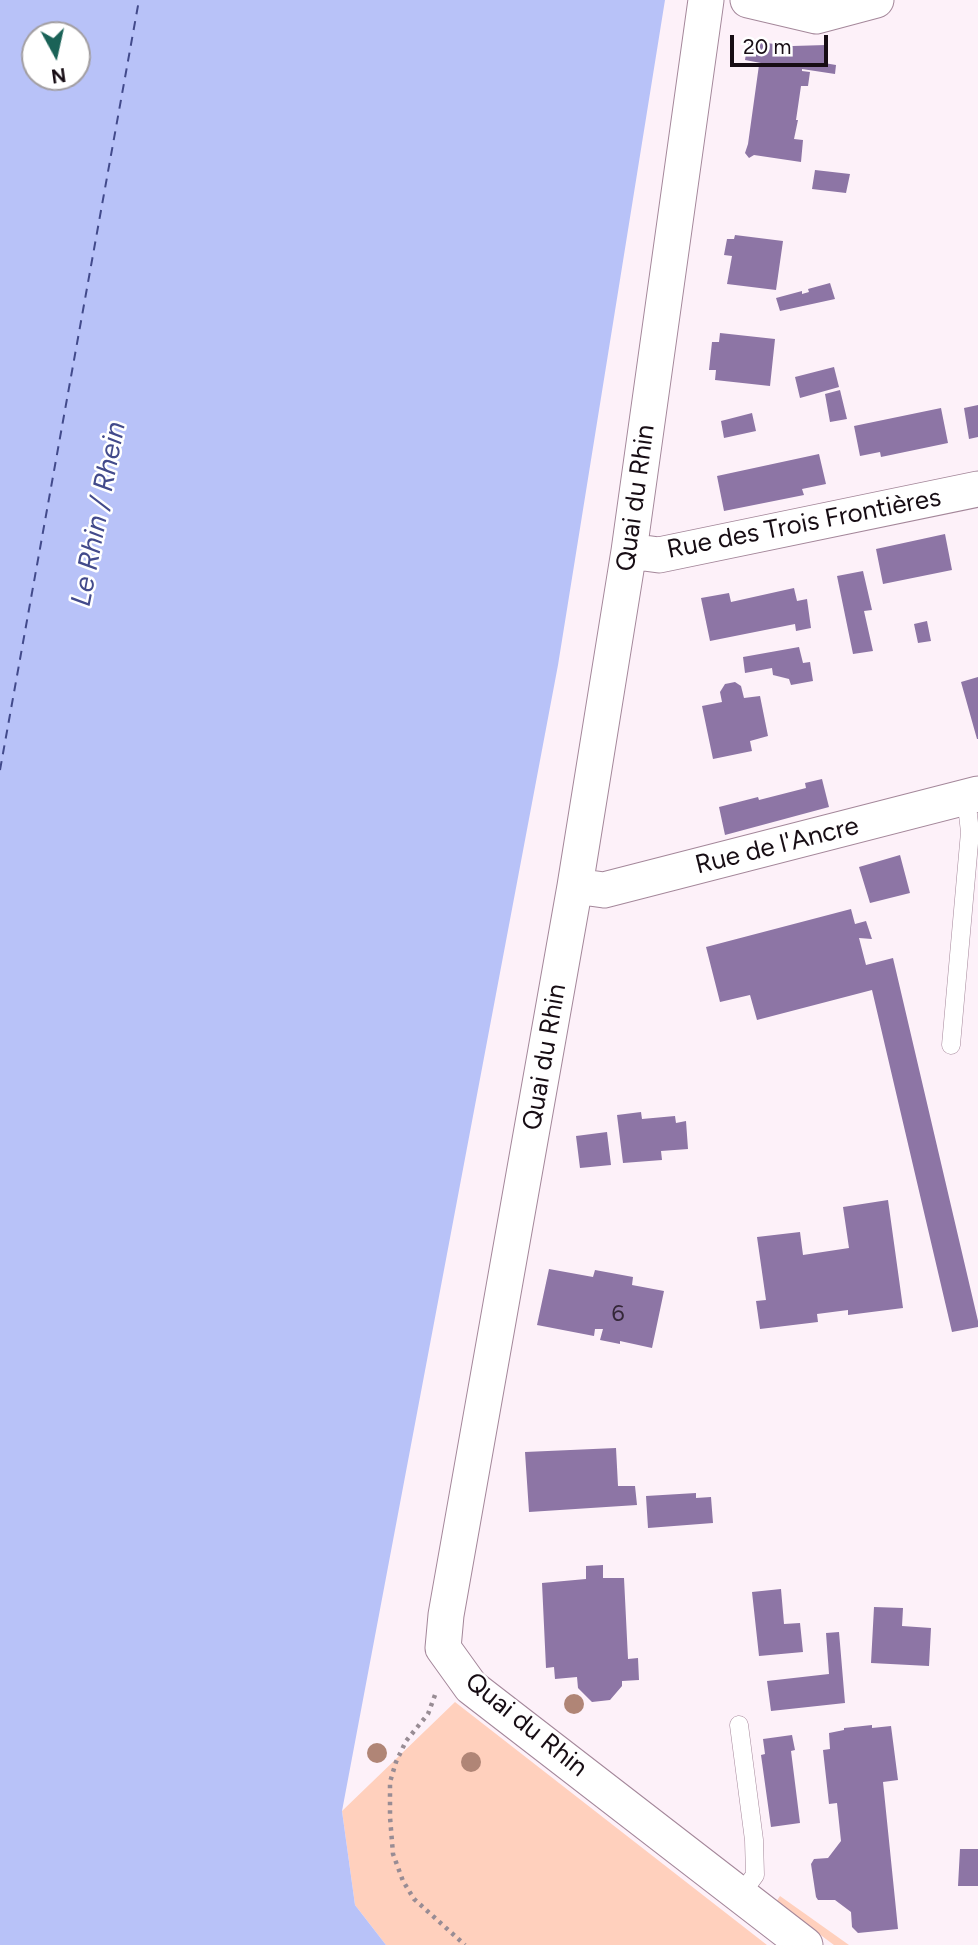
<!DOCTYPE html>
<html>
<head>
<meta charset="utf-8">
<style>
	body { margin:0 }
	#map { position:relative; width:978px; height:1945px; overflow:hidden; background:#fdf1f9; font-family:Figtree,sans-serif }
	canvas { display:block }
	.north { position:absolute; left:21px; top:21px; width:70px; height:70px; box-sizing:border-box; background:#fff; border:2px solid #a29ea1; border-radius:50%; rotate:172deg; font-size:19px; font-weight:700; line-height:28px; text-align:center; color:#170d14 }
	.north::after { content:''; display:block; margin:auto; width:24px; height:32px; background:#1a6257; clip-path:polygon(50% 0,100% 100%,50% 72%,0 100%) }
	.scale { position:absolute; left:730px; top:35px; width:98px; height:32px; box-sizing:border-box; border:4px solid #170d14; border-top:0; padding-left:9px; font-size:21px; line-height:24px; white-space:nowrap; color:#170d14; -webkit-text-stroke:5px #fff; paint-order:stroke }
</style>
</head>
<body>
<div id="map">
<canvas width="978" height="1945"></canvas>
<div class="north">N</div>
<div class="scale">20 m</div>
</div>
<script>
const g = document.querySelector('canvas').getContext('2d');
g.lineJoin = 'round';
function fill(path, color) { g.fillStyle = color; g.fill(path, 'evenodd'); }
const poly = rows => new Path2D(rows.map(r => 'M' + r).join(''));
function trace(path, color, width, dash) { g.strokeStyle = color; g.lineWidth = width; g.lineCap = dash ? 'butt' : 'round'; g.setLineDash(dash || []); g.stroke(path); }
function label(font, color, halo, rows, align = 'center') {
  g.font = font + ' Figtree,sans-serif'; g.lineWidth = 5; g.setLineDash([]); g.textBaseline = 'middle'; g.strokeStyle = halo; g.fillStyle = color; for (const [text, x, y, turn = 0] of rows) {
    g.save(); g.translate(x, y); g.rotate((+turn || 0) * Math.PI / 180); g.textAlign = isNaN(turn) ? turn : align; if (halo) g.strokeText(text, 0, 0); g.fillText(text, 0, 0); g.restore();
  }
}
const green = poly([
	[455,1702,767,1945,386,1945,355,1905,342,1811],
	[780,1896,849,1945,834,1945,776,1902]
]);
const water = poly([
	[0,0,665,0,558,665,342,1811,355,1905,386,1945,0,1945],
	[77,35,77,77,35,77,35,35]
]);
const ferry = poly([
	[0,770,139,0]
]);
const building = poly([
	[748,41,793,46,826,45,824,63,836,65,835,74,802,69,802,71,810,72,808,86,801,86,796,120,798,120,794,139,803,140,801,162,754,155,749,158,745,153,748,144,759,65,761,63,745,60],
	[815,170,850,174,846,193,812,189],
	[735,235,783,241,776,290,727,284,732,256,724,255,727,239,734,239],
	[830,283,835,299,780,311,776,298,802,291,802,294,809,292,808,289],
	[720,333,775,339,770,386,715,380,716,370,709,370,712,342,719,342],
	[834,367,839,387,800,398,795,377],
	[840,390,847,419,830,422,825,394],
	[978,405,978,437,969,439,964,408],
	[941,408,948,443,881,457,880,452,860,456,854,426],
	[752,413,756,431,724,438,721,421],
	[819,454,826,484,802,489,804,495,724,511,717,476],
	[945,534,952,570,883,584,876,549],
	[863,571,872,610,864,611,873,651,853,654,837,576],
	[794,588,797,601,807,599,811,628,796,631,795,624,710,641,701,598,729,593,731,602],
	[927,621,931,641,918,643,914,624],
	[799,647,803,663,810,662,813,681,791,685,789,679,773,675,772,668,745,673,743,657],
	[978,677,978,739,977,739,961,682],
	[735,682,741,686,744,698,760,696,768,736,750,741,752,751,713,759,702,706,722,702,720,692,725,684],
	[822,779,829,807,725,835,719,807,758,797,759,800,806,788,805,783],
	[900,855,910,893,870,903,859,867],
	[851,909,855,924,866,921,872,939,859,938,866,965,893,958,978,1321,978,1327,952,1332,872,990,757,1020,750,995,720,1002,706,947],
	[641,1112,642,1119,675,1116,676,1123,686,1121,688,1149,661,1151,662,1160,623,1163,617,1115],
	[607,1132,611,1165,580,1168,576,1136],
	[888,1200,903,1308,848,1315,848,1310,817,1314,818,1322,760,1329,756,1301,766,1300,757,1237,800,1232,803,1255,849,1248,843,1207],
	[549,1269,593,1277,595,1270,633,1277,632,1285,664,1291,652,1348,620,1341,620,1344,600,1340,603,1329,595,1329,594,1336,537,1325],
	[616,1448,618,1486,635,1486,637,1505,529,1512,525,1452],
	[696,1493,696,1498,711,1497,713,1523,648,1528,646,1496],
	[603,1565,603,1578,624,1578,628,1659,638,1658,639,1680,622,1681,622,1686,610,1700,592,1702,578,1688,577,1677,555,1679,554,1667,546,1668,542,1583,586,1579,586,1566],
	[781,1589,784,1624,800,1623,803,1652,759,1656,752,1592],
	[874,1607,903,1608,902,1626,931,1628,929,1666,871,1663],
	[839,1632,845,1703,771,1711,767,1681,829,1674,826,1633],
	[872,1725,872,1728,891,1726,898,1780,883,1782,898,1929,858,1933,852,1927,851,1912,835,1900,818,1900,816,1897,811,1864,814,1859,828,1858,841,1841,837,1803,829,1804,823,1750,830,1749,829,1733,844,1730,844,1728],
	[792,1735,795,1750,791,1751,800,1823,771,1827,761,1755,765,1754,763,1739],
	[960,1849,978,1849,978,1886,958,1886]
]);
const path = poly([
	[435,1695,428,1714,406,1741,396,1762,390,1782,390,1817,393,1854,403,1881,414,1899,465,1945]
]);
const lane = poly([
	[951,1045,970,832,966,797],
	[739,1725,754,1840,755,1875,741,1894]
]);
const street = poly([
	[706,0,629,551,575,886,446,1615,443,1648,471,1687,805,1945],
	[748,0,816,16,876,0],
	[629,551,659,555,978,489],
	[575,886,604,890,978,794]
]);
const trees = [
	[574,1704],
	[377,1753],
	[471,1762]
];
const numberNames = [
	["6",618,1314]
];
const streetNames = [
	["Quai du Rhin",636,498,-82],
	["Rue des Trois Frontières",804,524,-11],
	["Rue de l'Ancre",777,846,-14],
	["Quai du Rhin",545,1057,-80],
	["Quai du Rhin",526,1725,39]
];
const waterNames = [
	["Le Rhin / Rhein",99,514,-79]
];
fill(green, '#ffd0bd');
fill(water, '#b8c2f8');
trace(ferry, '#424a8b', 2, [9, 7]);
fill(building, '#8d75a5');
trace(lane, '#a4879a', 19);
trace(street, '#a4879a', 37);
trace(path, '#988c94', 4.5, [3.5, 5]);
trace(lane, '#fff', 18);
trace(street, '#fff', 35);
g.fillStyle = '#b08576';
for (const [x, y] of trees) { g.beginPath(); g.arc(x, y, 10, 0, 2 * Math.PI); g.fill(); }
label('23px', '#342738', null, numberNames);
label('26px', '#170d14', '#fff', streetNames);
label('italic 28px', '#424a8b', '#fff', waterNames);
</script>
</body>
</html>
